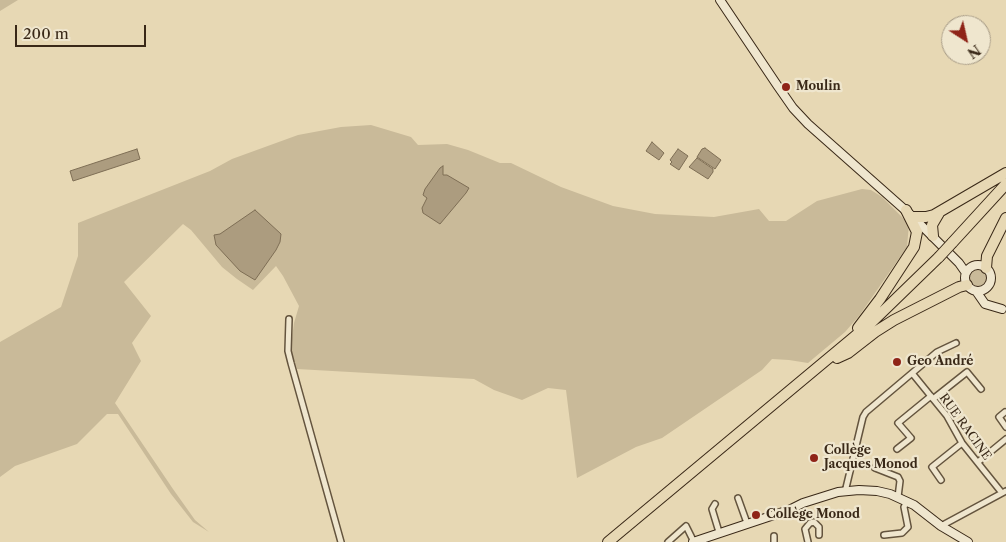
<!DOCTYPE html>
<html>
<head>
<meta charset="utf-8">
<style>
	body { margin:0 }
	#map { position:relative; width:1006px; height:542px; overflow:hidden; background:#e7d8b4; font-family:"Libre Caslon Text",serif }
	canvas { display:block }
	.north { position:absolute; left:941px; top:15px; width:50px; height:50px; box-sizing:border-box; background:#efe6ce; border:1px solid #a69a85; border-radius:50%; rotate:145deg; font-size:14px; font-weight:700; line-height:20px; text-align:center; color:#392817 }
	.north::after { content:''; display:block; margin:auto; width:18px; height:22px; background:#8f2418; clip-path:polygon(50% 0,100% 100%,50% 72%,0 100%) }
	.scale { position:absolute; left:15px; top:25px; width:131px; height:22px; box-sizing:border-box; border:2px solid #392817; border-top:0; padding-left:6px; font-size:15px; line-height:18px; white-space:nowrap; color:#392817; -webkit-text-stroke:4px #efe6ce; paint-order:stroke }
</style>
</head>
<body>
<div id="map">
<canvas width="1006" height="542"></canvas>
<div class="north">N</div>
<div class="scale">200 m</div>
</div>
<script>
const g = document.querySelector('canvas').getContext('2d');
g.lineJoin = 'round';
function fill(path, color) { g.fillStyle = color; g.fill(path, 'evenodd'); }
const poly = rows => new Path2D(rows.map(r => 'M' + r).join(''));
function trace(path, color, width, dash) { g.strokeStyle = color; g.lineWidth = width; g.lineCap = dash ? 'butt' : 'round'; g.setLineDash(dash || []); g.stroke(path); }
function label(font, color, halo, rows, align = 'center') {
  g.font = font + ' "Libre Caslon Text",serif'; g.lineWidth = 4.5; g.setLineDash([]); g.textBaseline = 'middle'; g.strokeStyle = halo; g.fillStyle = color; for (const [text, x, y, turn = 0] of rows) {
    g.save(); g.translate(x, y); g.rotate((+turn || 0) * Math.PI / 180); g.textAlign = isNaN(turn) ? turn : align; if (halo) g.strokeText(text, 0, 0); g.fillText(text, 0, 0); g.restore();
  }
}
const green = poly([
	[0,0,18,0,0,11],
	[371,125,411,137,418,145,447,144,468,150,500,163,511,163,561,187,613,206,655,214,714,217,759,209,769,221,786,221,817,201,862,189,871,190,882,197,909,224,907,247,859,316,845,332,808,363,789,360,772,359,762,370,662,438,636,447,577,478,566,390,548,388,522,400,494,390,474,379,297,369,292,355,292,338,294,323,299,306,283,276,276,266,253,290,237,279,222,267,191,230,183,224,124,282,151,316,132,343,141,361,115,403,173,489,195,520,209,532,193,522,171,494,118,414,107,414,77,444,15,466,0,477,0,342,61,307,78,256,78,223,210,171,232,159,298,135,341,127],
	'969 278a9 9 0 1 1 18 0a9 9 0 1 1-18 0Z'
]);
const water = poly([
	[652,142,664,153,659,160,646,151,652,142],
	[705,148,721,160,715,169,697,157,702,149,705,148],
	[137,149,140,159,73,181,70,171,137,149],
	[678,149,688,156,679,170,670,164,672,162,670,160,678,149],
	[697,158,713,169,713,172,708,179,689,167,697,158],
	[443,166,443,175,447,175,469,188,466,193,440,224,423,213,422,208,427,198,423,195,425,189,440,168,443,166],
	[255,210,281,234,280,242,276,250,255,280,240,271,216,245,214,235,220,234,255,210]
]);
const street = poly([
	[289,319,288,351,291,363,341,542],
	[912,373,947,416,962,443,1002,493],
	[933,399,967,372,981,389],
	[1005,412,999,417,1006,427],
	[897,449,911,438,898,423,931,396],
	[978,462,1006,439],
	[875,468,898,477,900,481,898,497],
	[941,480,932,467,962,443],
	[845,492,863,417,866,412,937,352,956,343],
	[738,498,747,523],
	[715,504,712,509,719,532],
	[941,526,1006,491],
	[884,535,902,533,908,527,904,507,907,501],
	[774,536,774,542],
	[668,542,686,526,694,542],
	[808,542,805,529,810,523,814,522,819,527,819,535]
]);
const secondary = poly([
	[720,0,777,85,793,108,808,124,913,217,959,263,966,273],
	'965 278a13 13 0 1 1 26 0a13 13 0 1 1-26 0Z',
	[976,291,985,304,1002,309],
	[791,509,803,503,838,492,859,490,877,491,890,494,914,505,941,526,968,542],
	[693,542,795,508]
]);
const highway = poly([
	[913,217,926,217,934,215,1006,173],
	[933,236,932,225,939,213],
	[952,243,1006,184],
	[986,268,987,256,1006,218],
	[858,328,880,299,914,247,917,232,906,210],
	[837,358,848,353,875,332,894,320,959,287,967,285],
	[608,542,872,322,939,257]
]);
const highwayBridge = poly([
	[939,257,952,243]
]);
const markers = [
	[786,87,5,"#8f2418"],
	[897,362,5,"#8f2418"],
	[814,458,5,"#8f2418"],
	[756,515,5,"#8f2418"]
];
const poiNames = [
	["Moulin",796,87],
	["Geo André",907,362],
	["Collège",824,451],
	["Jacques Monod",824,465],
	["Collège Monod",766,515]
];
const streetNames = [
	["RUE RACINE",965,427,54]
];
fill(green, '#c9ba99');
fill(water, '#ac9c7f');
trace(water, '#7e6e55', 1);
trace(street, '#64543e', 8);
trace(secondary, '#392817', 10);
trace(highway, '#392817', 12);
trace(street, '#efe6ce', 5);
trace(secondary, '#efe6ce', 8);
trace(highway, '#e7d8b4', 10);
trace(highwayBridge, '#392817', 12, []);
trace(highwayBridge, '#e7d8b4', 10);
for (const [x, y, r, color] of markers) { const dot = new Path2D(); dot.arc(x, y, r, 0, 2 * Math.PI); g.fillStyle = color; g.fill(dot); trace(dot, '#efe6ce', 2); }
label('bold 12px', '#392817', '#efe6ce', poiNames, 'left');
label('12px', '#392817', '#efe6ce', streetNames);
</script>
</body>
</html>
